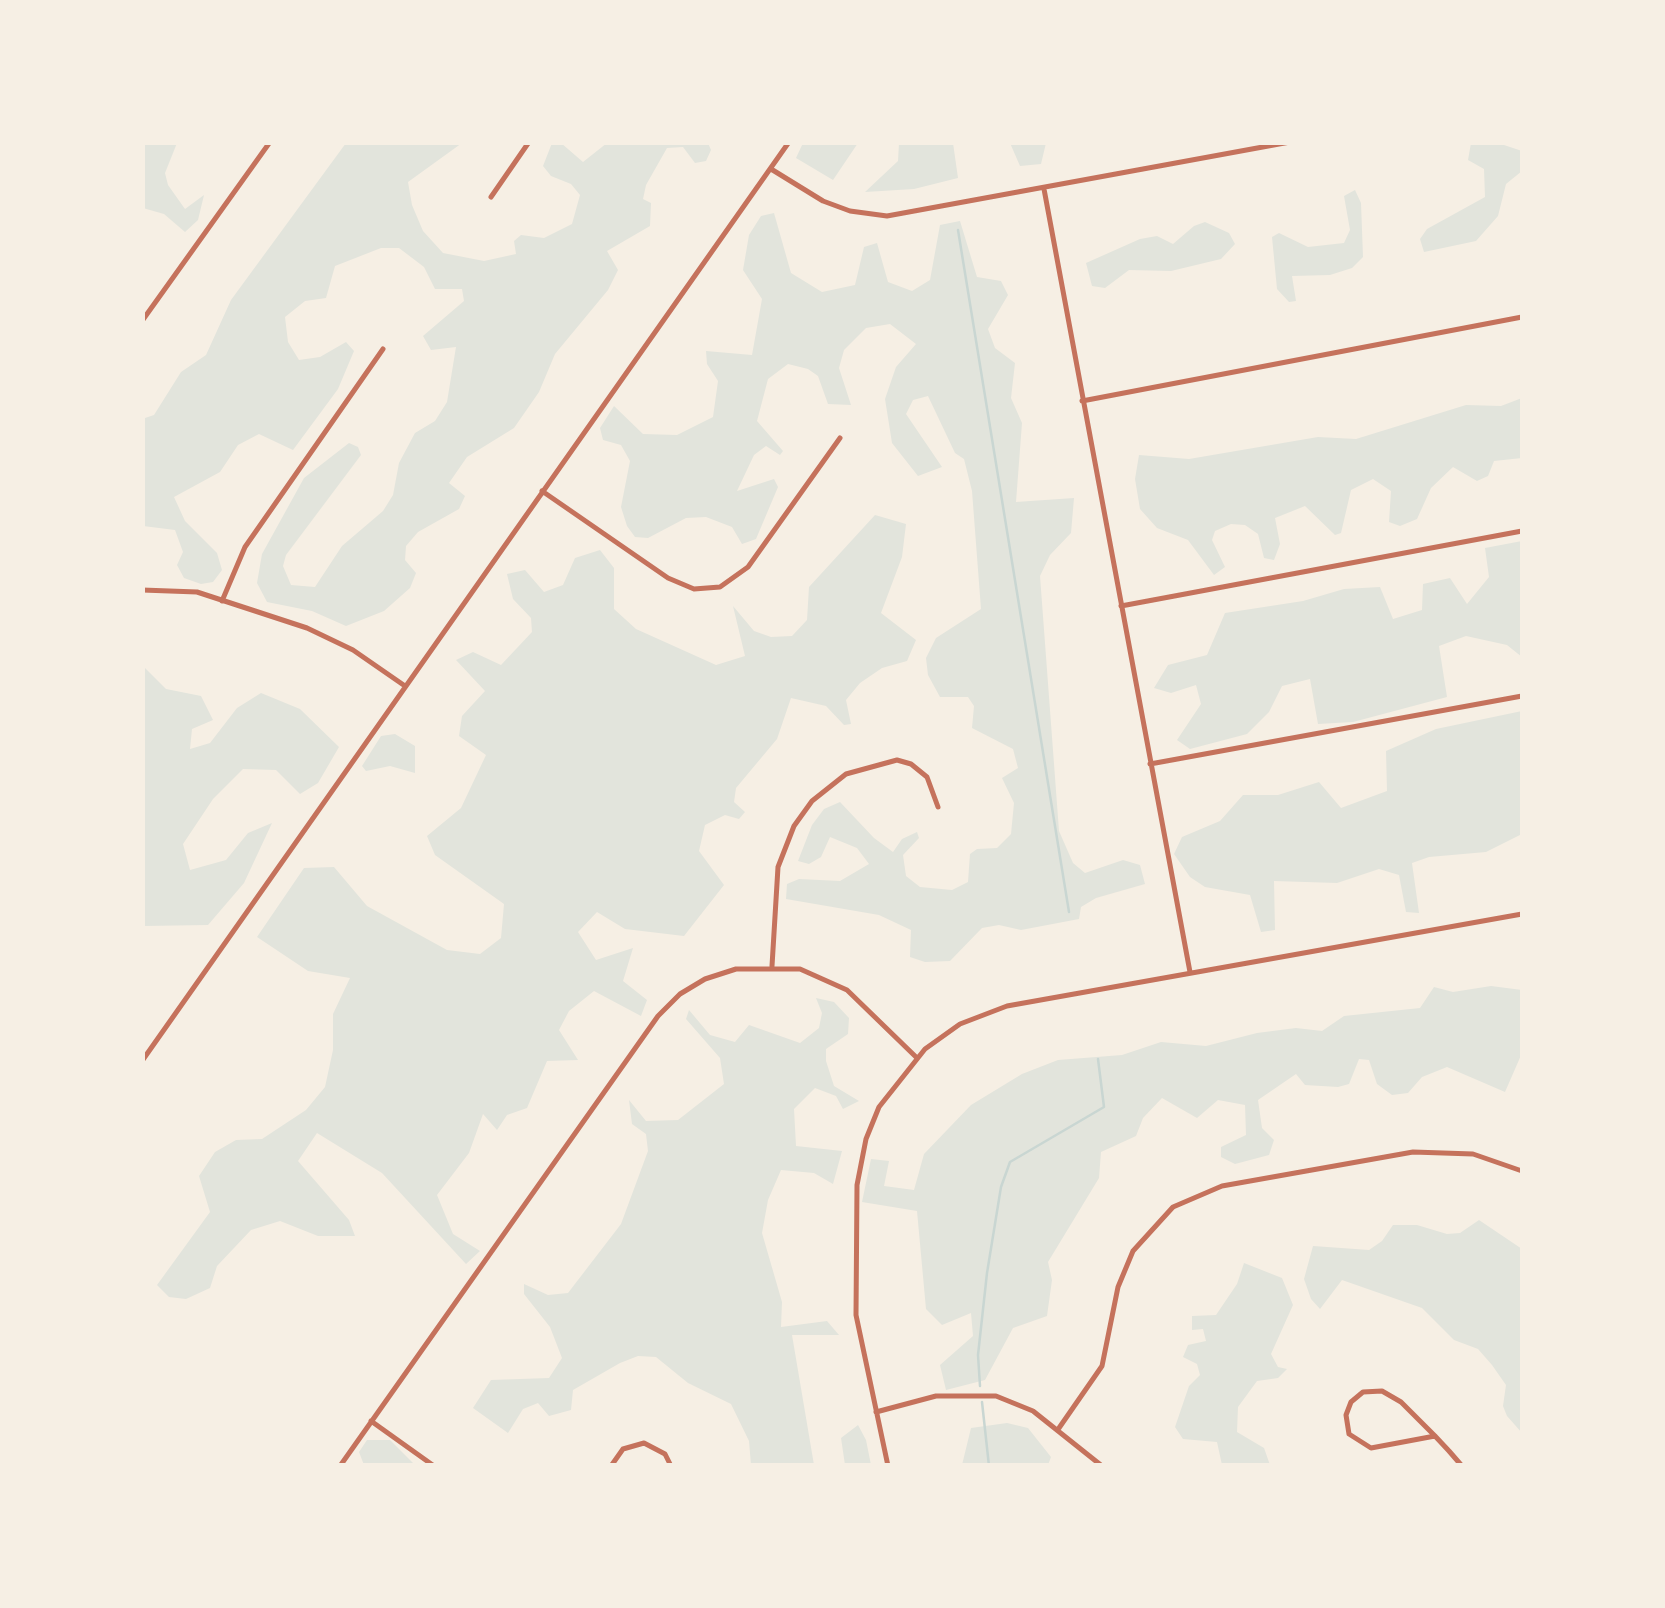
<!DOCTYPE html>
<html>
<head>
<meta charset="utf-8">
<style>
	body { margin:0 }
	#map { position:relative; width:1665px; height:1608px; overflow:hidden; background:#f6efe4; font-family:"Crimson Pro",serif }
	canvas { display:block }
	.frame { position:absolute; inset:0; border:145px solid #f6efe4; pointer-events:none }
</style>
</head>
<body>
<div id="map">
<canvas width="1665" height="1608"></canvas>
<div class="frame"></div>
</div>
<script>
const g = document.querySelector('canvas').getContext('2d');
g.lineJoin = 'round';
function fill(path, color) { g.fillStyle = color; g.fill(path, 'evenodd'); }
const poly = rows => new Path2D(rows.map(r => 'M' + r).join(''));
function trace(path, color, width, dash) { g.strokeStyle = color; g.lineWidth = width; g.lineCap = dash ? 'butt' : 'round'; g.setLineDash(dash || []); g.stroke(path); }
const green = poly([
	[142,143,177,143,165,173,168,185,185,209,204,195,198,220,185,232,164,214,143,208],
	[346,143,462,143,408,182,412,205,423,231,443,253,484,261,516,254,514,241,521,235,544,238,572,224,580,195,571,184,551,176,543,166,552,143,561,143,583,162,607,143,708,143,711,150,706,161,695,163,683,147,667,148,646,185,643,199,651,203,650,226,607,251,618,270,608,290,555,354,539,392,514,428,467,457,449,483,465,496,459,509,418,532,406,546,405,560,416,573,410,588,384,611,346,626,312,611,267,602,257,583,262,554,304,478,349,443,358,447,361,455,286,555,283,566,291,585,315,587,342,546,383,511,393,495,399,463,415,433,435,421,447,402,456,347,431,350,423,336,464,301,462,289,435,289,424,267,399,248,381,248,335,266,326,298,305,301,285,317,288,342,299,360,320,357,346,342,354,351,338,389,293,450,259,434,238,445,220,472,174,497,185,521,217,553,222,570,213,582,201,584,184,578,177,565,183,552,175,530,143,526,142,419,154,415,181,372,206,355,231,300],
	[803,143,803,142,858,143,833,180,796,158],
	[899,143,953,143,958,178,914,189,865,192,898,161],
	[1010,143,1046,143,1041,164,1020,166],
	[1471,143,1498,143,1522,151,1522,171,1506,184,1498,216,1476,241,1424,252,1420,239,1427,229,1485,197,1484,169,1468,160],
	[1355,190,1361,203,1363,257,1352,268,1330,275,1292,276,1296,301,1289,302,1277,289,1272,237,1279,233,1308,247,1344,243,1350,230,1344,196],
	[774,213,791,273,822,292,855,285,864,247,877,243,888,282,912,291,930,280,940,225,960,221,977,277,1001,281,1008,295,988,329,995,348,1015,363,1011,398,1022,423,1016,502,1074,498,1071,533,1050,555,1040,576,1059,831,1073,863,1085,873,1123,860,1140,865,1145,884,1096,898,1081,907,1079,919,1021,930,999,925,982,928,950,961,925,962,910,957,911,930,879,915,786,899,787,884,799,879,840,881,869,864,857,848,830,837,821,857,809,864,798,861,812,825,824,809,840,802,874,838,893,852,902,839,917,832,919,838,903,855,906,876,920,887,952,890,968,882,970,854,977,849,997,848,1011,834,1014,803,1002,778,1018,768,1013,749,972,728,974,706,968,697,940,697,928,675,926,658,936,638,981,609,972,491,964,459,955,453,928,396,913,400,906,414,942,467,918,476,892,443,885,399,896,367,916,344,890,324,866,328,844,350,839,368,851,405,828,404,818,376,808,369,788,364,768,379,757,421,783,451,780,455,766,446,754,455,737,491,774,479,778,487,756,539,742,544,732,527,706,517,686,518,648,538,635,537,627,526,621,507,630,461,621,445,603,440,600,428,614,406,643,434,677,435,713,417,718,381,707,364,706,351,752,355,762,299,743,270,749,235,761,216],
	[1205,222,1229,233,1235,244,1221,259,1171,271,1129,270,1105,288,1092,286,1086,263,1140,239,1157,236,1173,244,1194,226],
	[1522,398,1522,458,1494,461,1488,476,1477,481,1453,467,1431,488,1417,519,1400,526,1389,522,1391,491,1373,479,1351,490,1341,533,1335,535,1305,506,1275,518,1280,544,1274,560,1264,558,1258,534,1245,525,1231,524,1215,531,1212,540,1225,567,1214,575,1188,540,1157,528,1140,509,1135,479,1139,455,1189,459,1318,437,1356,439,1466,405,1501,406],
	[875,515,906,524,902,557,881,613,916,640,907,661,882,668,860,683,846,700,851,724,844,725,826,706,791,698,777,739,736,788,734,802,745,812,739,819,725,815,705,825,699,851,724,885,684,936,625,929,597,912,578,932,596,960,633,948,623,981,647,1000,641,1016,594,991,569,1011,559,1030,578,1060,547,1061,527,1108,507,1115,497,1130,483,1114,469,1153,437,1195,453,1234,480,1251,466,1264,382,1173,317,1133,298,1161,349,1220,355,1236,318,1236,280,1221,251,1230,217,1266,210,1288,186,1299,169,1297,157,1285,210,1212,199,1176,215,1152,236,1140,262,1139,306,1110,325,1087,333,1050,333,1014,350,978,308,971,257,937,304,868,334,867,367,906,447,950,480,954,501,938,504,904,435,855,427,836,461,808,486,755,459,736,462,716,485,691,456,660,473,652,501,665,532,632,531,618,513,599,507,574,525,570,544,592,563,585,575,558,600,550,614,568,614,609,636,629,716,665,745,656,733,606,754,631,771,637,792,636,807,620,809,587],
	[1522,541,1522,657,1507,645,1466,636,1439,646,1447,697,1353,722,1318,724,1310,679,1282,686,1269,712,1247,734,1190,749,1177,740,1201,704,1196,685,1171,693,1154,688,1168,665,1207,655,1225,613,1303,601,1344,589,1380,587,1393,619,1422,610,1423,584,1450,578,1467,604,1489,577,1485,548],
	[142,665,166,689,201,696,213,720,192,729,190,749,210,743,237,708,261,693,300,709,339,747,318,783,300,794,276,770,243,769,213,799,183,844,190,870,226,860,248,833,272,823,244,883,208,925,143,926],
	[1522,711,1522,834,1486,852,1429,857,1412,863,1419,913,1406,912,1399,875,1379,869,1337,883,1274,881,1275,930,1261,932,1250,895,1205,887,1190,877,1174,854,1182,837,1220,821,1243,795,1278,795,1319,782,1341,808,1387,791,1386,751,1436,729],
	[395,734,415,746,415,773,390,766,366,771,362,766,381,736],
	[1491,986,1522,990,1522,1053,1505,1092,1447,1067,1422,1077,1408,1093,1392,1095,1377,1084,1369,1060,1359,1059,1349,1084,1338,1087,1305,1085,1296,1074,1258,1100,1262,1128,1274,1140,1269,1155,1235,1164,1221,1157,1221,1147,1246,1135,1245,1105,1218,1100,1197,1118,1162,1098,1143,1118,1136,1136,1101,1152,1099,1178,1048,1262,1052,1280,1047,1316,1013,1328,985,1380,946,1390,940,1365,973,1336,971,1313,942,1325,926,1309,917,1211,862,1202,871,1159,889,1161,884,1186,914,1190,924,1154,971,1105,1022,1074,1058,1060,1122,1055,1161,1042,1206,1046,1257,1033,1296,1028,1322,1031,1344,1016,1420,1008,1434,987,1453,992],
	[816,998,834,1002,849,1018,848,1034,826,1049,826,1061,834,1086,859,1101,843,1109,836,1096,815,1088,794,1109,796,1146,842,1151,833,1184,814,1173,781,1170,768,1200,762,1233,782,1302,781,1327,827,1321,839,1335,792,1335,814,1465,751,1465,749,1441,731,1404,688,1383,656,1357,638,1356,620,1363,573,1390,571,1410,549,1416,538,1403,523,1409,508,1433,473,1408,491,1380,549,1378,562,1358,550,1327,524,1294,524,1284,548,1295,568,1293,621,1224,648,1151,646,1134,632,1124,629,1100,646,1121,678,1120,724,1084,720,1058,686,1019,689,1010,710,1035,735,1042,749,1025,800,1043,819,1028,822,1013],
	[1479,1220,1522,1249,1522,1433,1507,1416,1503,1406,1506,1385,1492,1365,1478,1349,1454,1340,1422,1308,1342,1280,1320,1309,1311,1299,1304,1279,1313,1246,1369,1250,1382,1241,1393,1225,1417,1225,1447,1234,1460,1233],
	[1244,1263,1282,1278,1293,1305,1271,1354,1278,1367,1287,1369,1278,1378,1257,1381,1238,1407,1237,1432,1264,1448,1270,1465,1222,1465,1217,1442,1183,1439,1175,1427,1189,1386,1200,1375,1197,1364,1183,1357,1188,1345,1206,1341,1203,1329,1192,1330,1192,1316,1216,1315,1237,1284],
	[1007,1423,1028,1428,1051,1457,1048,1465,962,1465,971,1428],
	[858,1425,866,1440,871,1465,845,1465,841,1438],
	[367,1440,390,1440,415,1465,364,1465,359,1452]
]);
const stream = poly([
	[958,230,1069,912],
	[980,1386,978,1355,987,1273,1001,1187,1010,1162,1104,1107,1098,1059],
	[982,1402,989,1466]
]);
const minor = poly([
	[771,169,823,201,850,211,887,216,1290,142],
	[1044,189,1190,972],
	[491,197,529,142],
	[142,321,270,142],
	[1082,401,1522,317],
	[542,491,668,578,694,589,720,587,748,567,840,438],
	[142,590,197,592,307,628,353,650,405,686],
	[222,601,245,547,383,349],
	[1121,606,1522,531],
	[1150,764,1522,696],
	[772,966,778,867,794,826,812,801,846,774,897,760,911,764,927,777,938,807],
	[142,1061,789,142],
	[876,1412,936,1396,996,1396,1033,1411,1102,1466],
	[371,1421,434,1466],
	[1059,1428,1102,1366,1118,1287,1133,1251,1173,1207,1222,1186,1413,1152,1473,1154,1522,1171],
	[1435,1436,1371,1448,1349,1434,1346,1415,1351,1402,1363,1392,1382,1391,1401,1402,1435,1436,1449,1451,1462,1466],
	[340,1466,658,1016,680,994,705,979,736,969,800,969,847,990,916,1057],
	[611,1466,623,1449,644,1443,665,1454,671,1466],
	[888,1466,856,1315,857,1185,866,1139,879,1107,925,1049,960,1024,1007,1006,1522,914]
]);
fill(green, '#e2e4dc');
trace(stream, '#c9d6d2', 2.5);
trace(minor, '#c5725c', 5);
</script>
</body>
</html>
